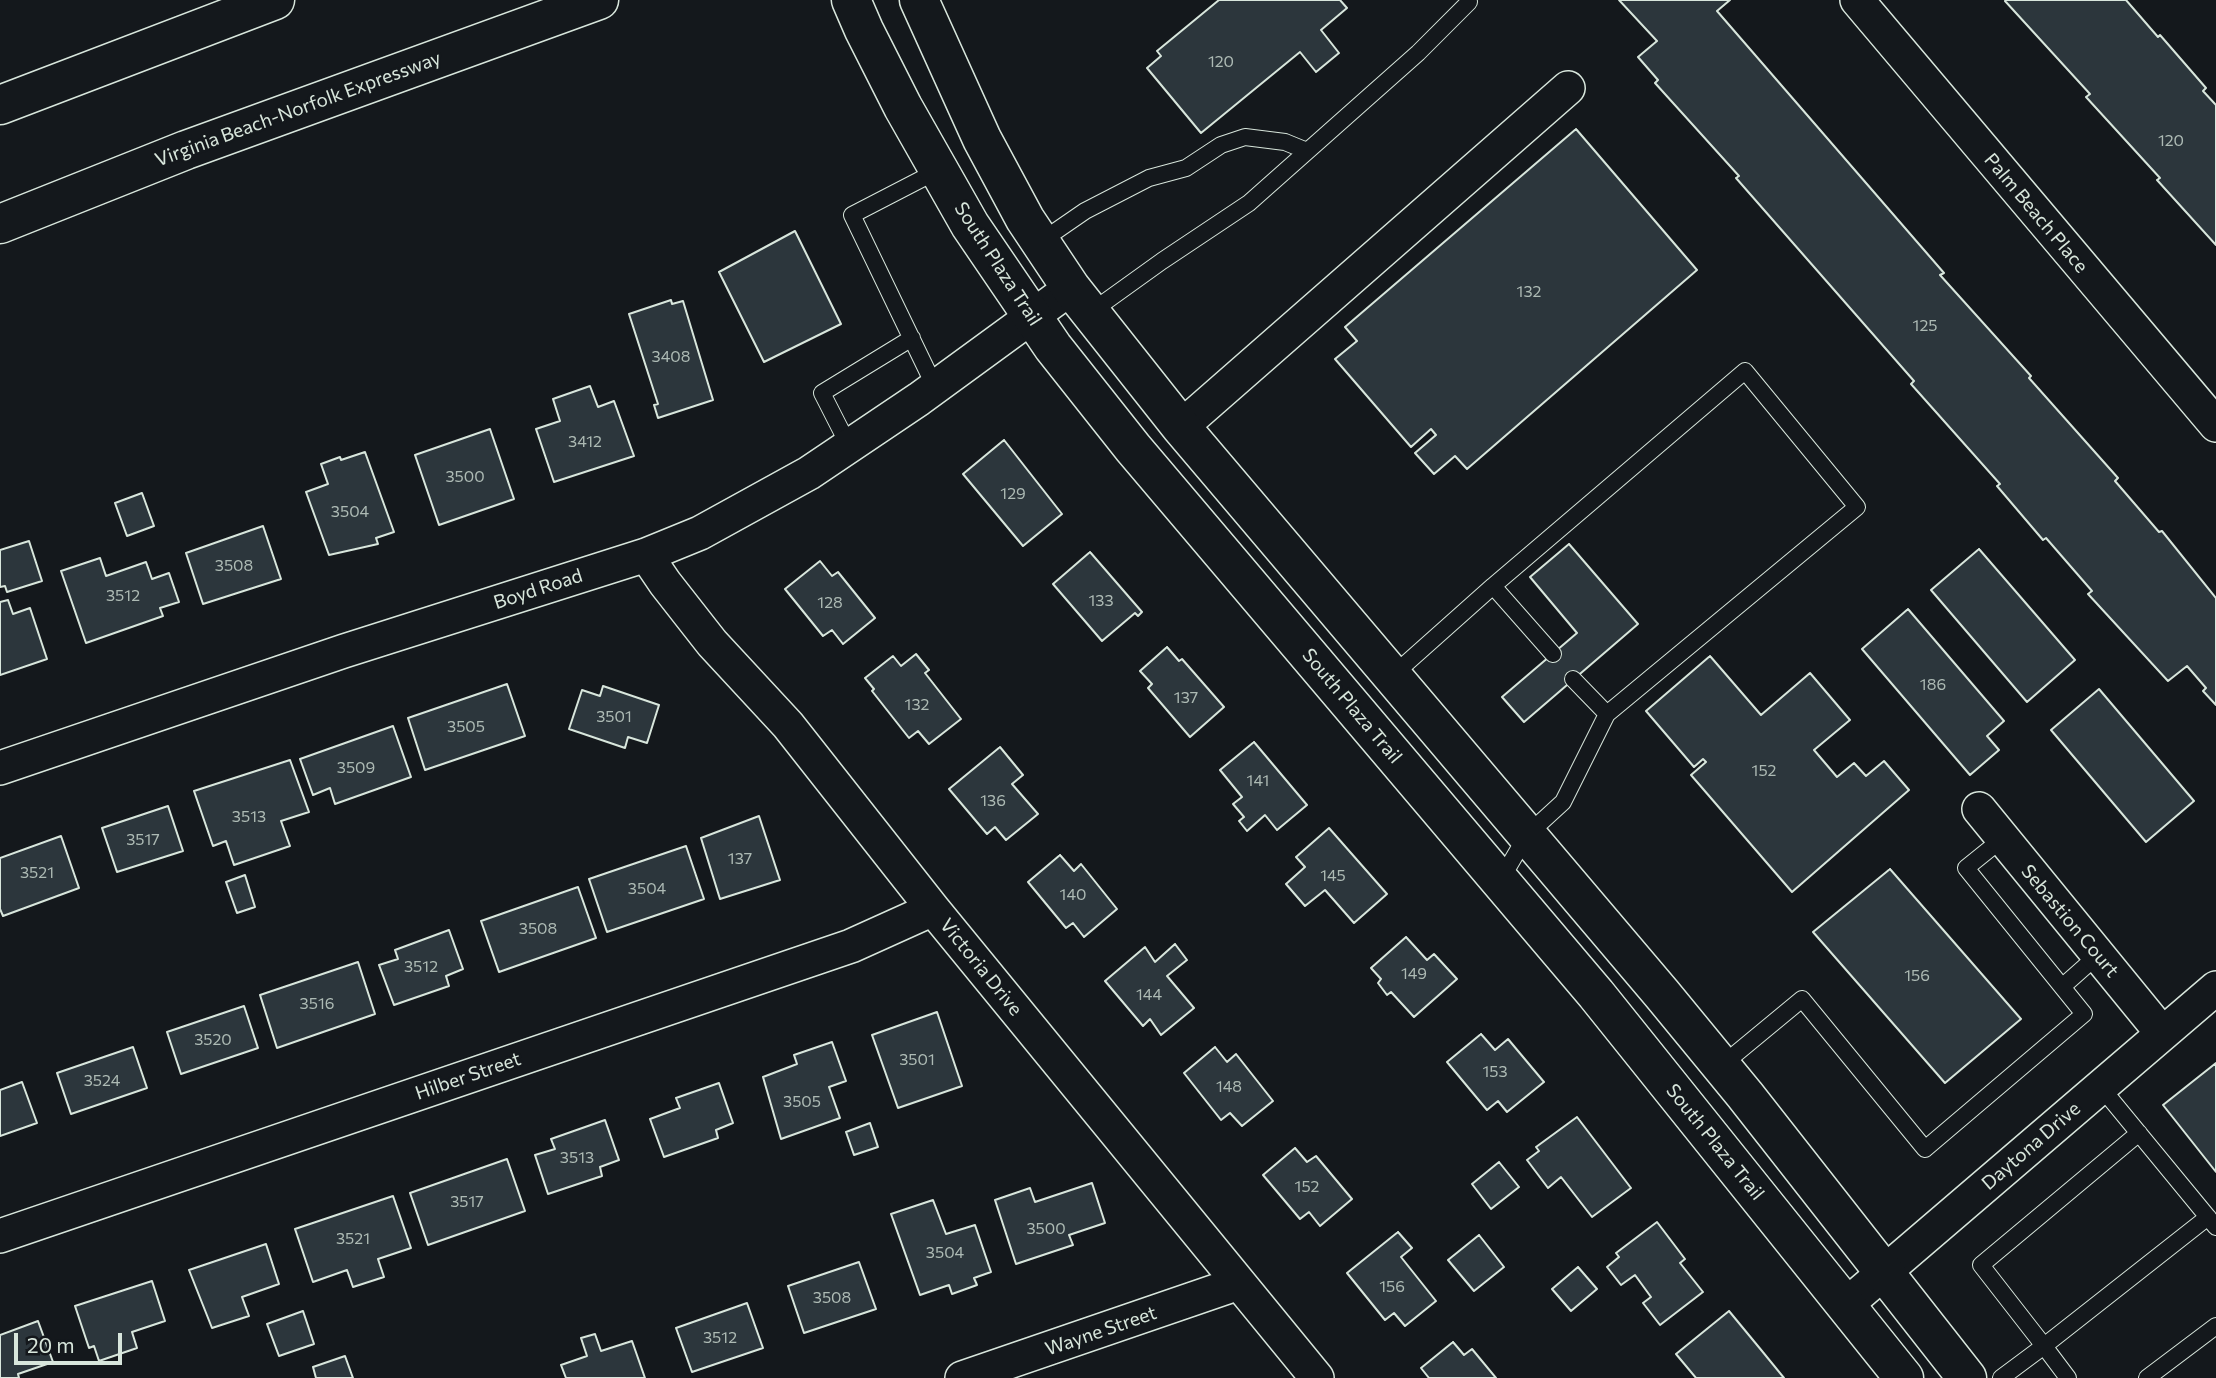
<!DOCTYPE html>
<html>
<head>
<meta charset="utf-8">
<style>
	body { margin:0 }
	#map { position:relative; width:2216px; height:1378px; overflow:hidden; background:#14181c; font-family:Commissioner,sans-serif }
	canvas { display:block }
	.scale { position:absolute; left:14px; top:1333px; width:108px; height:32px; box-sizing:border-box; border:4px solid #d8e6dc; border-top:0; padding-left:9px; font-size:21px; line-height:24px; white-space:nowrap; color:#d8e6dc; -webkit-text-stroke:5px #14181c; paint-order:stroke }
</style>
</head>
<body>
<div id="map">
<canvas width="2216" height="1378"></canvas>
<div class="scale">20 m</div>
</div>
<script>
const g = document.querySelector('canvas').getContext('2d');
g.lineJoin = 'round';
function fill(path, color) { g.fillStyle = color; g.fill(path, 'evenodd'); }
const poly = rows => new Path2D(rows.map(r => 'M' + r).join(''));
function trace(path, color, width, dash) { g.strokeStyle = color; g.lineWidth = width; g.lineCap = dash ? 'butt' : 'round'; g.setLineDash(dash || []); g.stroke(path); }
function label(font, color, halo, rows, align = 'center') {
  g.font = font + ' Commissioner,sans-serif'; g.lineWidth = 5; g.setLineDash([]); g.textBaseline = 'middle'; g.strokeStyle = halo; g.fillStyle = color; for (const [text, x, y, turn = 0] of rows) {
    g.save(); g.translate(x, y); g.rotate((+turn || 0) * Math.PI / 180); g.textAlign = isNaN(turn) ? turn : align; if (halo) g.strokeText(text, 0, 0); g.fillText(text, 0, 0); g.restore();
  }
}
const building = poly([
	[1219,0,1340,0,1347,8,1321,30,1339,53,1316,72,1300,52,1201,133,1147,68,1161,56,1157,51,1219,0],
	[1619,0,1730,0,1717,11,1944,273,1940,275,2031,376,2029,378,2118,478,2115,481,2159,532,2162,531,2216,598,2216,705,2203,691,2206,688,2187,666,2168,681,2088,594,2092,591,2046,538,2043,540,1997,486,2000,484,1911,384,1914,381,1736,178,1739,176,1655,83,1658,80,1638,57,1657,41,1619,0],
	[2007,0,2126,0,2158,37,2160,35,2206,88,2203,91,2216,105,2216,245,2157,180,2160,178,2086,97,2090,94,2005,1,2007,0],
	[1576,129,1697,270,1467,469,1455,456,1434,474,1415,453,1436,435,1431,429,1411,447,1335,359,1357,341,1345,327,1576,129],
	[795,231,841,324,764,362,719,272,795,231],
	[671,300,672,304,683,301,713,400,658,418,654,405,658,404,629,314,671,300],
	[590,386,598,407,614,401,634,456,554,482,536,429,560,421,553,399,590,386],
	[490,429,514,499,439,525,415,455,490,429],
	[1004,440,1062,514,1023,546,963,474,1004,440],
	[365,452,394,532,376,538,378,544,329,555,306,492,328,484,321,464,340,457,341,460,365,452],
	[142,493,154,526,127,536,115,503,142,493],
	[263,526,281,579,203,604,186,553,263,526],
	[29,541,42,581,7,592,5,586,0,587,0,550,29,541],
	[1569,544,1638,624,1524,722,1502,697,1577,633,1530,577,1569,544],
	[1979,549,2075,660,2027,702,1931,590,1979,549],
	[1090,552,1142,612,1138,616,1135,613,1102,641,1053,584,1090,552],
	[100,558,106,576,146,562,152,579,169,573,179,602,160,608,163,616,86,643,61,571,100,558],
	[820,561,832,576,838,572,875,618,843,644,832,630,823,636,785,589,820,561],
	[8,600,13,614,30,608,47,659,0,675,0,602,8,600],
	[1908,609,2004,721,1987,736,1999,750,1970,775,1862,649,1908,609],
	[1167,647,1179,661,1182,659,1224,707,1190,737,1148,688,1152,684,1140,671,1167,647],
	[916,654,929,670,925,673,961,719,929,744,918,731,909,738,872,691,874,689,865,678,893,656,901,666,916,654],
	[1710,656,1761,715,1810,673,1850,720,1814,750,1837,777,1854,763,1866,776,1884,761,1909,790,1792,892,1691,775,1706,762,1703,759,1694,767,1646,711,1710,656],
	[507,684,525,736,425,770,408,718,507,684],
	[603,686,659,705,647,743,628,737,625,748,569,729,582,690,600,696,603,686],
	[2099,689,2194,801,2146,842,2051,730,2099,689],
	[393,726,411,777,335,804,330,788,313,795,300,759,393,726],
	[1254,742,1307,805,1277,830,1265,815,1247,831,1239,821,1244,817,1233,804,1242,797,1220,770,1254,742],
	[1000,747,1023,775,1012,784,1038,814,1006,840,995,827,987,834,949,789,1000,747],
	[290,760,309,812,281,821,290,846,234,865,226,841,213,846,194,791,290,760],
	[168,806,183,851,117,872,102,828,168,806],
	[759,816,780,880,720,899,701,838,759,816],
	[1329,828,1387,894,1354,923,1325,890,1305,906,1286,884,1305,867,1296,857,1329,828],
	[61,836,79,888,3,916,0,909,0,858,61,836],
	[686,846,704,899,607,932,589,879,686,846],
	[1060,855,1074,871,1081,864,1117,909,1084,937,1073,923,1066,928,1028,882,1060,855],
	[1890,869,2021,1019,1945,1083,1813,932,1890,869],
	[245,875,255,907,237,913,226,882,245,875],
	[578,887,596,938,499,972,481,921,578,887],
	[449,930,463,969,446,976,449,986,394,1005,379,965,398,959,395,950,449,930],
	[1406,937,1427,960,1434,954,1457,979,1414,1017,1391,992,1387,995,1378,983,1381,979,1371,968,1406,937],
	[1175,944,1187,960,1167,976,1194,1008,1161,1035,1150,1019,1143,1026,1105,981,1145,947,1155,962,1175,944],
	[358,962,375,1014,277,1048,260,995,358,962],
	[244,1006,258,1048,181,1074,167,1032,244,1006],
	[937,1012,962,1086,898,1108,872,1035,937,1012],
	[1481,1034,1495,1050,1508,1039,1544,1082,1507,1112,1498,1101,1487,1110,1447,1062,1481,1034],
	[832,1042,846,1081,829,1087,840,1118,781,1139,763,1077,797,1064,794,1055,832,1042],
	[133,1047,147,1088,71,1114,57,1073,133,1047],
	[1215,1047,1227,1062,1236,1054,1273,1101,1242,1126,1230,1113,1221,1120,1184,1073,1215,1047],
	[2216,1063,2216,1172,2163,1105,2216,1063],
	[22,1082,37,1123,0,1136,0,1090,22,1082],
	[719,1083,733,1123,716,1130,718,1138,664,1157,650,1119,680,1108,676,1098,719,1083],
	[1577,1117,1631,1188,1592,1217,1561,1177,1548,1188,1527,1160,1539,1151,1536,1147,1577,1117],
	[605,1120,619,1160,600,1167,602,1176,548,1194,535,1155,555,1149,551,1139,605,1120],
	[870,1123,878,1147,854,1155,846,1132,870,1123],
	[1295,1148,1307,1162,1316,1156,1352,1199,1320,1226,1309,1212,1300,1219,1263,1175,1295,1148],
	[507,1159,525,1211,428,1245,410,1193,507,1159],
	[1499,1162,1519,1187,1491,1209,1472,1184,1499,1162],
	[1092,1183,1105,1223,1069,1235,1073,1245,1016,1264,995,1200,1030,1188,1035,1202,1092,1183],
	[393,1196,411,1248,378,1259,384,1277,353,1287,347,1270,313,1282,295,1229,393,1196],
	[933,1200,946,1234,975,1225,991,1272,974,1278,977,1285,952,1294,949,1285,920,1295,891,1214,933,1200],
	[1657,1222,1685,1259,1680,1263,1703,1292,1660,1325,1643,1303,1651,1297,1635,1275,1621,1285,1607,1267,1619,1257,1616,1253,1657,1222],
	[1398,1232,1412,1248,1401,1257,1436,1301,1405,1326,1394,1313,1385,1320,1347,1273,1398,1232],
	[1479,1235,1504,1267,1474,1291,1448,1260,1479,1235],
	[266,1244,279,1284,242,1297,249,1316,212,1328,189,1270,266,1244],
	[859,1262,876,1309,804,1333,788,1286,859,1262],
	[1578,1267,1597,1289,1571,1311,1552,1289,1578,1267],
	[152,1281,165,1321,132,1332,137,1348,99,1361,94,1346,89,1348,75,1306,152,1281],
	[747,1303,763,1348,692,1372,676,1328,747,1303],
	[303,1311,314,1344,279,1356,267,1324,303,1311],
	[1729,1311,1762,1351,1784,1378,1696,1378,1676,1354,1729,1311],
	[38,1321,53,1362,18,1374,19,1378,0,1378,0,1335,38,1321],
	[595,1334,601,1351,632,1341,645,1378,566,1378,561,1365,587,1356,581,1338,595,1334],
	[1453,1342,1464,1355,1472,1349,1496,1378,1429,1378,1421,1368,1453,1342],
	[345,1356,353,1378,316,1378,313,1367,345,1356]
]);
const lane = poly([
	[1040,242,1085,211,1149,178,1186,168,1221,145,1245,137,1285,142,1307,151],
	[1091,312,1162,261,1249,203,1418,53,1469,2],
	[935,387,852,215,939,170],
	[849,446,822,393,912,338],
	[1493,586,1745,371,1857,507,1607,714],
	[1392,676,1493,586,1553,654],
	[1500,881,1527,835,1563,802,1607,714,1573,679],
	[2062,987,2098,955],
	[1721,1066,1802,999,1925,1149,2084,1014,1966,868,2002,839],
	[2100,1086,2216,1227],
	[2001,1378,2044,1346,1981,1265,2139,1133],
	[2068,1378,2044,1346,2208,1217],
	[2147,1378,2216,1326]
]);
const street = poly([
	[1857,0,2216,425],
	[1181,427,1568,88],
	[646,555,665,583,712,643,788,725,933,909,1317,1378],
	[0,768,344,651,646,555,700,533,809,473,919,399,1071,288],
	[1979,809,2162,1033],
	[0,1236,851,946,933,909],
	[1846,1305,2216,988],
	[962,1378,1239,1283]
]);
const secondary = poly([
	[851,0,864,30,903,107,970,225,1053,347,1133,448,1596,994,1904,1378],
	[919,0,982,139,1025,219,1071,288,1181,427,1662,994,1745,1095,1967,1378]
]);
const highway = poly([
	[0,105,275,0],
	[0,224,186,150,599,0]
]);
const numberNames = [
	["120",1221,62],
	["120",2171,141],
	["132",1529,292],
	["125",1925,326],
	["3408",671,357],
	["3412",585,442],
	["3500",465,477],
	["129",1013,494],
	["3504",350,512],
	["3508",234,566],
	["3512",123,596],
	["133",1101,601],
	["128",830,603],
	["186",1933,685],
	["137",1186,698],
	["132",917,705],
	["3501",614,717],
	["3505",466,727],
	["3509",356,768],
	["152",1764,771],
	["141",1258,781],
	["136",993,801],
	["3513",249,817],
	["3517",143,840],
	["137",740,859],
	["3521",37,873],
	["145",1333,876],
	["3504",647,889],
	["140",1073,895],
	["3508",538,929],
	["3512",421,967],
	["149",1414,974],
	["156",1917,976],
	["144",1149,995],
	["3516",317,1004],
	["3520",213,1040],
	["3501",917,1060],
	["153",1495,1072],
	["3524",102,1081],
	["148",1229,1087],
	["3505",802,1102],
	["3513",577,1158],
	["152",1307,1187],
	["3517",467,1202],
	["3500",1046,1229],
	["3521",353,1239],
	["3504",945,1253],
	["156",1392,1287],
	["3508",832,1298],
	["3512",720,1338]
];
const streetNames = [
	["Virginia Beach-Norfolk Expressway",298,109,-20],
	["Palm Beach Place",2036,213,50],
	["South Plaza Trail",998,264,57],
	["Boyd Road",538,589,-18],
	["South Plaza Trail",1352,706,50],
	["Sebastion Court",2070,921,50],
	["Victoria Drive",981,967,51],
	["Hilber Street",468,1076,-19],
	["South Plaza Trail",1715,1142,51],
	["Daytona Drive",2031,1146,-41],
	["Wayne Street",1101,1331,-19]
];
fill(building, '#2c363c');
trace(building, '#d8e6dc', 2);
trace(lane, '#d8e6dc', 18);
trace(street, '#d8e6dc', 36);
trace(secondary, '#d8e6dc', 41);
trace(highway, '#d8e6dc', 41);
trace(lane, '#14181c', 16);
trace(street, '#14181c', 33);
trace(secondary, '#14181c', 38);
trace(highway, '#14181c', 38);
label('16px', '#adbab4', null, numberNames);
label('19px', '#d8e6dc', '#14181c', streetNames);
</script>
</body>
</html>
